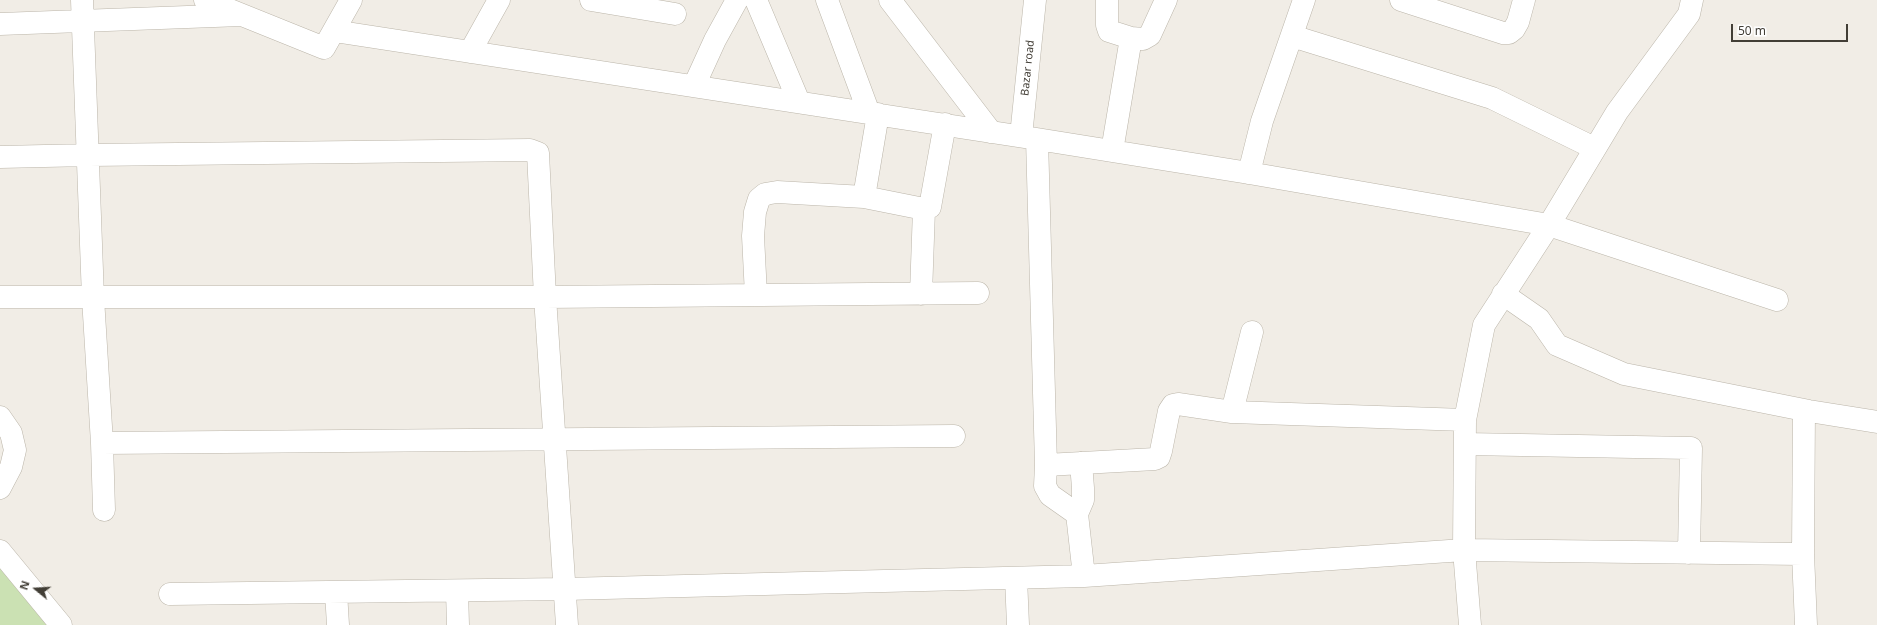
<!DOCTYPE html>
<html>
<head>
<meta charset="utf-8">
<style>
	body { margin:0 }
	#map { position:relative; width:1877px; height:625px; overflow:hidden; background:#f1ede6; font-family:"Noto Sans",sans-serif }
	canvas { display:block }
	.north { position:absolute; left:16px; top:569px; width:40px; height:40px; -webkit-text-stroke:3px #fff; paint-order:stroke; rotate:288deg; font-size:11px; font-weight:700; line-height:16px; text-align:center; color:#423e36 }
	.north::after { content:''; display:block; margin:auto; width:14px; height:18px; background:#423e36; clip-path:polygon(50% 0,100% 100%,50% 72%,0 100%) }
	.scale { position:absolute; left:1731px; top:24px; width:117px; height:18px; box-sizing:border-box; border:2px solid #423e36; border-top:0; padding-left:5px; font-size:12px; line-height:14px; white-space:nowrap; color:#423e36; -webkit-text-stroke:3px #fff; paint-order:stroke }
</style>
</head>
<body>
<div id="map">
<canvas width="1877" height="625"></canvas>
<div class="north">N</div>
<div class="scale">50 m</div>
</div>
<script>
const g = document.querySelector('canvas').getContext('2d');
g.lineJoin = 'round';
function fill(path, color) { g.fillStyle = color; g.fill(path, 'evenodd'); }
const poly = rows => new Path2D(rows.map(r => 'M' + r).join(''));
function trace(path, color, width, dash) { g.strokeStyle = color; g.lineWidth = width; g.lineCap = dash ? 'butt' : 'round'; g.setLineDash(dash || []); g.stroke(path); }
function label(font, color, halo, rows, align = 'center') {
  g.font = font + ' "Noto Sans",sans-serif'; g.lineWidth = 3.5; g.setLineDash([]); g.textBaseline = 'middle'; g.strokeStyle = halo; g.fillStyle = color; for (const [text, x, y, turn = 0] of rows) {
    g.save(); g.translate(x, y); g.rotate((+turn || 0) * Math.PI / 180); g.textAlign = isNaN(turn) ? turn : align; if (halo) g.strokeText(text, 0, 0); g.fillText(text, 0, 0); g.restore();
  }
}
const green = poly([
	[0,563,51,625,0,625]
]);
const minor = poly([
	[82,0,93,298,102,443,104,510],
	[205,0,324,48,351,0],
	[591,0,675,14],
	[756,0,799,102],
	[827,0,869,113],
	[890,0,991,132],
	[1107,0,1107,25,1109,31,1131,38,1143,39,1150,35,1166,0],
	[1401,0,1503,33,1509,33,1514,29,1518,22,1524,0],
	[0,24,241,15],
	[334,31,1037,139,1249,173,1549,225,1777,300],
	[1292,36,1492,98,1594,148],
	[470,52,499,0],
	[694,86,715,40,737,0],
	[1021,136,1035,0],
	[1037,139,1046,465,1155,459,1159,457,1161,451,1169,411,1173,405,1178,404,1232,412],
	[1112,151,1131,38],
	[0,157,89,155,530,150,538,153,545,297,567,625],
	[1249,173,1262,121,1304,0],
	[864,197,924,209,930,207,945,124],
	[921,294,924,209],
	[1503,294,1539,319,1557,345,1624,374,1809,411,1877,422],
	[756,295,753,236,755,212,759,199,765,194,777,192,864,197,878,114],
	[0,297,545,297,978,293],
	[1252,332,1232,412,1465,420],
	[1804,410,1803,554,1806,625],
	[0,417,11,433,15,450,11,467,0,488],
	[102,443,954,436],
	[1465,444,1691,448,1689,553],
	[1081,463,1083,488,1083,500,1077,514,1084,576],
	[1046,465,1045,486,1050,495,1077,514],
	[0,551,61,625],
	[1016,578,1018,625],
	[457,591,458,625],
	[336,592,338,625],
	[170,594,565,589,1084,576,1464,550,1803,554],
	[1470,625,1464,550,1465,420,1484,325,1549,225,1617,112,1689,14,1692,0]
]);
const streetNames = [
	["Bazar road",1028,68,-84]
];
fill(green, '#cbe1b3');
trace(minor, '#bbb5a9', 23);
trace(minor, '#fff', 22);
label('11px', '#423e36', '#fff', streetNames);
</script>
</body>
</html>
